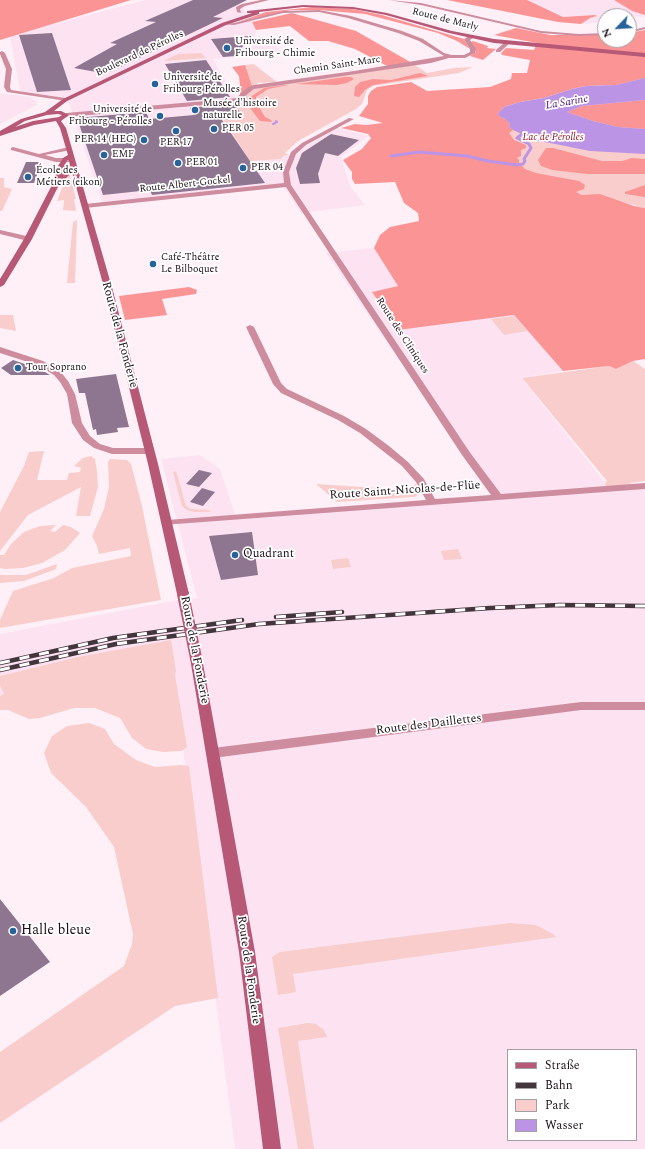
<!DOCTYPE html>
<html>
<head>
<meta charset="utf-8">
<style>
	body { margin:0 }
	#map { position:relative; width:645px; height:1149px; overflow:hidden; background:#fff0f8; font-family:Spectral,serif }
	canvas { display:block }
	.legend { position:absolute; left:507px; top:1049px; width:130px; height:92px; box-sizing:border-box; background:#fff; border:1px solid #a49fa2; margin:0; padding:5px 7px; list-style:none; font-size:12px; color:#1c1017 }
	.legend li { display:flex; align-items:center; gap:8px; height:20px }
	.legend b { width:20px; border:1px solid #a49fa2 }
	.north { position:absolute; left:597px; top:8px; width:40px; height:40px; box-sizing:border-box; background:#fff; border:1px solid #a49fa2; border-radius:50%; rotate:245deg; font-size:11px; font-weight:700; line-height:16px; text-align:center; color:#1c1017 }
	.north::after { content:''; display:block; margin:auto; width:14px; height:18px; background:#28629a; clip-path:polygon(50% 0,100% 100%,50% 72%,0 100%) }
</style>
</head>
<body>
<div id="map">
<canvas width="645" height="1149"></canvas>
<ul class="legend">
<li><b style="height:5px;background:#b65876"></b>Straße</li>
<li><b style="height:5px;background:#42353c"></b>Bahn</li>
<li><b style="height:11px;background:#f9cdcb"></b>Park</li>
<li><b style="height:11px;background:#bc94e6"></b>Wasser</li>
</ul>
<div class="north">N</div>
</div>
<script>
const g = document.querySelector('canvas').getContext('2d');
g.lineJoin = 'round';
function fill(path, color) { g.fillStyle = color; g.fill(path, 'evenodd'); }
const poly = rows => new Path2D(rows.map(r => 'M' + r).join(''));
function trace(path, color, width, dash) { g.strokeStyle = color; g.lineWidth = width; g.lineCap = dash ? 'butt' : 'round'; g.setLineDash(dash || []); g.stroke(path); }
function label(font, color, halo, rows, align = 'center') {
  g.font = font + ' Spectral,serif'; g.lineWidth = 3.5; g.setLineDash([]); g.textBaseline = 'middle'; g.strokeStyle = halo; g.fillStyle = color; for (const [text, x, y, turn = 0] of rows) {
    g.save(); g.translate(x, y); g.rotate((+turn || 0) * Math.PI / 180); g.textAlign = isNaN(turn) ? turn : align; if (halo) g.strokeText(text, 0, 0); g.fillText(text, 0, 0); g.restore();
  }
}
const built = poly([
	[145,0,238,0,256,30,252,45,274,44,282,53,213,59,269,156,296,156,302,149,337,128,369,136,341,157,350,186,365,205,301,213,282,184,102,202,69,103,20,91,10,36],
	[527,0,614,0,632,11,645,15,645,17,607,15,605,16,605,22,581,24,590,18,597,16,595,15,563,17],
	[0,93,30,97,36,101,37,105,0,124],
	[374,248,399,286,372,292,398,330,514,315,563,371,521,378,612,491,645,487,645,1149,235,1149,171,657,0,698,0,634,172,601,197,598,161,459,200,455,220,469,235,514,491,495,326,253],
	[508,1050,636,1050,636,1140,508,1140]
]);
const green = poly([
	[201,53,206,58,163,61,178,54],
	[254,64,260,69,277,82,257,83,257,85,250,87,245,65],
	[415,65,427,73,454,68,473,67,459,73,373,86,367,90,362,104,356,109,298,141,285,153,289,155,283,156,281,159,250,161,219,113,224,112,219,103,242,101,241,97,258,87],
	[645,76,645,104,588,109,645,130,645,208,595,195,582,195,514,169,494,110],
	[67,175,70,175,76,199,74,199,76,211,63,210,64,200,57,201],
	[0,178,4,178,4,187,12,189,2,211,0,211],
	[77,220,75,283,67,283,73,222],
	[0,315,13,315,16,331,0,328],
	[514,316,527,331,504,335,491,319],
	[633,361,645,369,645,481,630,483,631,485,607,487,605,484,607,481,522,378,609,366,616,369],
	[44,451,37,480,67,480,69,473,80,472,81,468,74,466,83,458,91,456,95,459,97,472,98,487,90,516,76,516,81,487,28,515,0,551,0,512,24,466,29,452],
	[110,459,127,460,131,464,142,506,161,600,0,628,0,620,13,591,54,578,72,568,131,556,130,548,99,554,97,546,92,536,104,509,109,487,108,462],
	[176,471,186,506,191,509,209,510,210,512,194,512,187,510,182,506,173,472],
	[316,484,394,489,409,488,416,484,420,490,418,495,414,497,337,502],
	[56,525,50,531,55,532,63,525,71,527,80,533,65,550,42,563,23,568,5,569,0,568,0,555,4,555,11,544,24,532,40,526],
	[458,549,462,559,444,560,441,551],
	[348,558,351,567,333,569,331,560],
	[57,564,56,569,24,581,0,583,0,575,26,575],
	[171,640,176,671,175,675,187,747,182,751,163,752,146,749,132,738,120,718,95,708,74,708,40,718,29,719,8,710,0,710,0,696,4,694,0,685,0,676,78,657],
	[89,723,105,729,114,744,136,760,155,767,181,765,189,766,218,998,175,1006,0,1123,0,1052,124,966,132,944,133,934,114,847,86,807,51,773,44,753,52,736,67,726],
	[510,923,536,925,553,934,556,937,293,974,296,992,278,995,272,957,280,952],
	[308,1023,316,1024,324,1030,327,1037,298,1041,314,1149,298,1149,278,1028]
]);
const forest = poly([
	[0,0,131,0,0,40],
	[447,0,527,0,563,17,595,15,597,16,590,18,581,24,558,22],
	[614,0,645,0,645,15,632,11],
	[313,7,352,9,382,15,464,39,470,49,457,41,438,33,365,14,319,10,291,10,238,22,266,12],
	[292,13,356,31,412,63,389,67,355,49,328,41,309,41,290,26,256,30,252,22],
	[516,28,550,35,605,35,605,40,629,40,629,33,645,30,645,78,616,85,586,86,572,89,544,98,520,102,504,107,498,113,499,116,505,119,510,124,509,127,513,130,509,133,514,140,526,145,526,148,521,150,521,156,517,158,519,160,519,163,525,169,536,173,579,181,585,185,584,189,576,192,582,195,600,194,634,206,645,208,645,359,633,361,616,369,609,366,563,371,514,315,398,330,372,292,398,286,374,248,380,235,390,227,419,221,418,213,404,203,395,182,355,184,352,179,352,172,343,160,362,149,371,138,368,134,341,128,355,124,366,125,383,123,359,116,368,104,368,96,371,91,377,87,411,82,427,91,490,87,511,79,512,73,527,73,530,60,502,55,501,53,506,48,534,50,537,43,494,35],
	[473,41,488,46,487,48,496,49,483,60,470,56,476,52,471,42],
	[245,65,252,86,240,95,240,88,243,87,240,86,239,76,232,67],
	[420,73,428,76,373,85,365,90,359,97,354,96,355,87,360,82,373,79,391,80],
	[345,77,351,77,354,79,347,83,336,85,296,84],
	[284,85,288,85,268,89,256,97,256,102,265,117,271,120,272,122,260,121,247,104,247,99,264,88],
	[645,100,645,129,618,127,593,121,567,112,582,106],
	[546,148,553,148,602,161,622,161,632,158,645,159,645,174,587,174,552,170,541,166,538,160],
	[645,185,645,197,625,194,625,192],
	[189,287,197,290,196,294,162,299,167,315,125,320,119,296]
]);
const water = poly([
	[645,78,645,100,582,106,567,112,593,121,618,127,645,129,645,154,590,151,535,140,513,130,509,127,510,124,505,119,499,116,498,113,504,107,520,102,544,98,572,89,586,86,616,85]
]);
const streamFar1 = poly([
	[273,124,277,122,276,121]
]);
const stream = poly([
	[391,156,419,152,467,156,488,161,517,165,523,164,525,161,524,159,531,148,529,144,517,138,522,134]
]);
const building = poly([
	[193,0,247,0,213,17,223,18,110,72,106,71,102,73,74,68,117,44,110,43,156,22,145,21],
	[52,33,71,90,37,92,19,35],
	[250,36,236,56,223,57,211,39],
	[206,60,230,97,187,101,165,64],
	[234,103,243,117,222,120,265,183,152,195,150,190,103,195,77,118,146,112,149,119,194,115,190,108],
	[331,134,359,140,338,156,325,153,318,174,320,183,300,184,296,168,302,153],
	[26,162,42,162,34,183,17,183],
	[13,360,40,369,50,375,11,375,1,368],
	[116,374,129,427,117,428,118,432,97,435,96,429,93,430,85,393,79,393,76,379],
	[199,470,212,473,199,487,186,484],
	[202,488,215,492,203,506,190,502],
	[252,532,258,575,221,580,209,536],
	[0,899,50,962,0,996]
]);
const minor = poly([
	[261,0,269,0,245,6,240,9,241,13,237,12,236,7,242,4,261,0],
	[388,0,421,3,541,31,579,34,605,33,605,35,579,36,541,33,421,5,388,0],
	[319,10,351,16,402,31,423,39,444,53,452,55,464,55,470,52,470,49,464,39,469,36,473,36,473,38,470,40,476,49,475,53,465,58,449,58,431,63,254,89,240,100,228,103,66,117,63,115,66,113,228,99,236,98,248,87,254,85,354,71,444,56,419,41,398,33,348,18,319,12,283,13,234,25,222,24,234,23,283,11,319,10],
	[645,27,645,29,629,33,629,31,645,27],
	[505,42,510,43,500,52,496,52,496,50,505,42],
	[2,51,5,53,12,69,10,87,11,90,65,98,68,100,67,101,7,92,4,87,6,69,0,54,0,52,2,51],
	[349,118,354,119,306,145,296,154,289,172,291,185,471,454,501,494,645,483,645,489,163,525,162,523,167,520,426,500,416,482,402,466,360,433,338,420,281,393,273,384,246,327,250,325,254,327,281,383,287,389,344,416,366,429,389,446,408,462,424,479,435,499,491,495,462,455,286,187,85,208,82,206,85,204,284,183,283,172,291,152,302,143,349,118],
	[13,147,39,154,69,147,71,148,71,150,45,155,56,158,72,158,75,160,72,162,56,162,11,150,11,148,13,147],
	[0,230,31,237,32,239,28,241,0,234,0,230],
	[0,347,43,361,60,371,68,381,75,394,82,423,90,436,100,444,113,448,149,448,154,451,149,454,112,454,94,448,83,440,72,423,67,394,60,382,54,375,37,365,0,353,0,347],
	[581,702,645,702,645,710,581,710,213,758,208,756,207,753,208,750,213,748,581,702]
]);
const secondary = poly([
	[303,5,353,7,387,13,452,31,494,39,645,53,645,57,494,43,449,33,386,15,353,9,303,7,259,12,259,14,226,25,67,101,54,111,61,111,69,115,61,121,66,128,113,291,158,464,189,594,187,597,183,598,179,597,177,594,148,464,105,291,72,172,59,185,32,239,4,285,0,287,0,279,24,239,53,183,58,166,63,158,68,155,60,128,56,121,34,125,0,136,0,131,21,119,45,112,63,99,222,23,252,13,247,13,247,11,303,5],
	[58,114,62,115,59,117,33,121,15,127,25,121,47,115,58,114],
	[67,160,69,160,70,166,62,175,67,160],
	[196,654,200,655,202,658,255,952,281,1149,263,1149,239,952,190,658,192,655,196,654]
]);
const rail = poly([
	[276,617,342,612],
	[0,663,113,638,242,620],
	[0,670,116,644,259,624,490,608,560,605,645,606]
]);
const secondaryBridge = poly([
	[183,594,196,658]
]);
const markers = [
	[227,48,4,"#28629a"],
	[155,84,4,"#28629a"],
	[195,110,4,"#28629a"],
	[160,116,4,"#28629a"],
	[214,129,4,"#28629a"],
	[176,131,4,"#28629a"],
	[144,140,4,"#28629a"],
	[104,155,4,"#28629a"],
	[178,163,4,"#28629a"],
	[243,168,4,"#28629a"],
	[28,177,4,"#28629a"],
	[153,264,4,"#28629a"],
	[18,368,4,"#28629a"],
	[235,555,4,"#28629a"],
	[13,931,4,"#28629a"]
];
const farStreetnames = [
	["Route de Marly",445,20,14],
	["Boulevard de Pérolles",140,54,-25],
	["Chemin Saint-Marc",337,66,-8],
	["Route Albert-Gockel",185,185,-6],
	["Route des Cliniques",402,336,57]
];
const farPoinames = [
	["Université de",235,42],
	["Fribourg - Chimie",235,54],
	["Université de",163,78],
	["Fribourg Pérolles",163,90],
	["Musée d'histoire",203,104],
	["naturelle",203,116],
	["Université de",152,110,"right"],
	["Fribourg - Pérolles",152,122,"right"],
	["PER 05",222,129],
	["PER 14 (HEG)",136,140,"right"],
	["PER 17",176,143,"center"],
	["EMF",112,155],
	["PER 01",186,163],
	["PER 04",251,168],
	["École des",36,171],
	["Métiers (eikon)",36,183],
	["Café-Théâtre",161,258],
	["Le Bilboquet",161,270],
	["Tour Soprano",26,368]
];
const farParknames = [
	["Lac de Pérolles",553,138]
];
const farWaternames = [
	["La Sarine",567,103,-10]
];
const streetNames = [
	["Route de la Fonderie",119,335,75],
	["Route Saint-Nicolas-de-Flüe",405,491,-4],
	["Route de la Fonderie",194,650,79],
	["Route des Daillettes",429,725,-7],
	["Route de la Fonderie",248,970,82]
];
const poiNames = [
	["Quadrant",243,555]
];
const nearPoinames = [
	["Halle bleue",21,931]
];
fill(built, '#fde3f2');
fill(green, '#f9cdcb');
fill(forest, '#fb9595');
fill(water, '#bc94e6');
trace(streamFar1, '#bc94e6', 2);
trace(stream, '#bc94e6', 3);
fill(building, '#8e7690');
fill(minor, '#ce8d9f');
fill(secondary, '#b65876');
trace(rail, '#42353c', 4.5);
trace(rail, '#fff', 3, [10]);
trace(secondaryBridge, '#b65876', 12);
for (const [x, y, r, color] of markers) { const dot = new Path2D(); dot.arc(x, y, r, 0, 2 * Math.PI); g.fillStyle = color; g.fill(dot); trace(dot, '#fff', 1.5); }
label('10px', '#1c1017', '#fff', farStreetnames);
label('10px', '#1c1017', '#fff', farPoinames, 'left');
label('italic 10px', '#8e1728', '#fff', farParknames);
label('italic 11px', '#470b6f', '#fff', farWaternames);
label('12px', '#1c1017', '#fff', streetNames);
label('12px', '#1c1017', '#fff', poiNames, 'left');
label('14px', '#1c1017', '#fff', nearPoinames, 'left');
</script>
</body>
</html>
